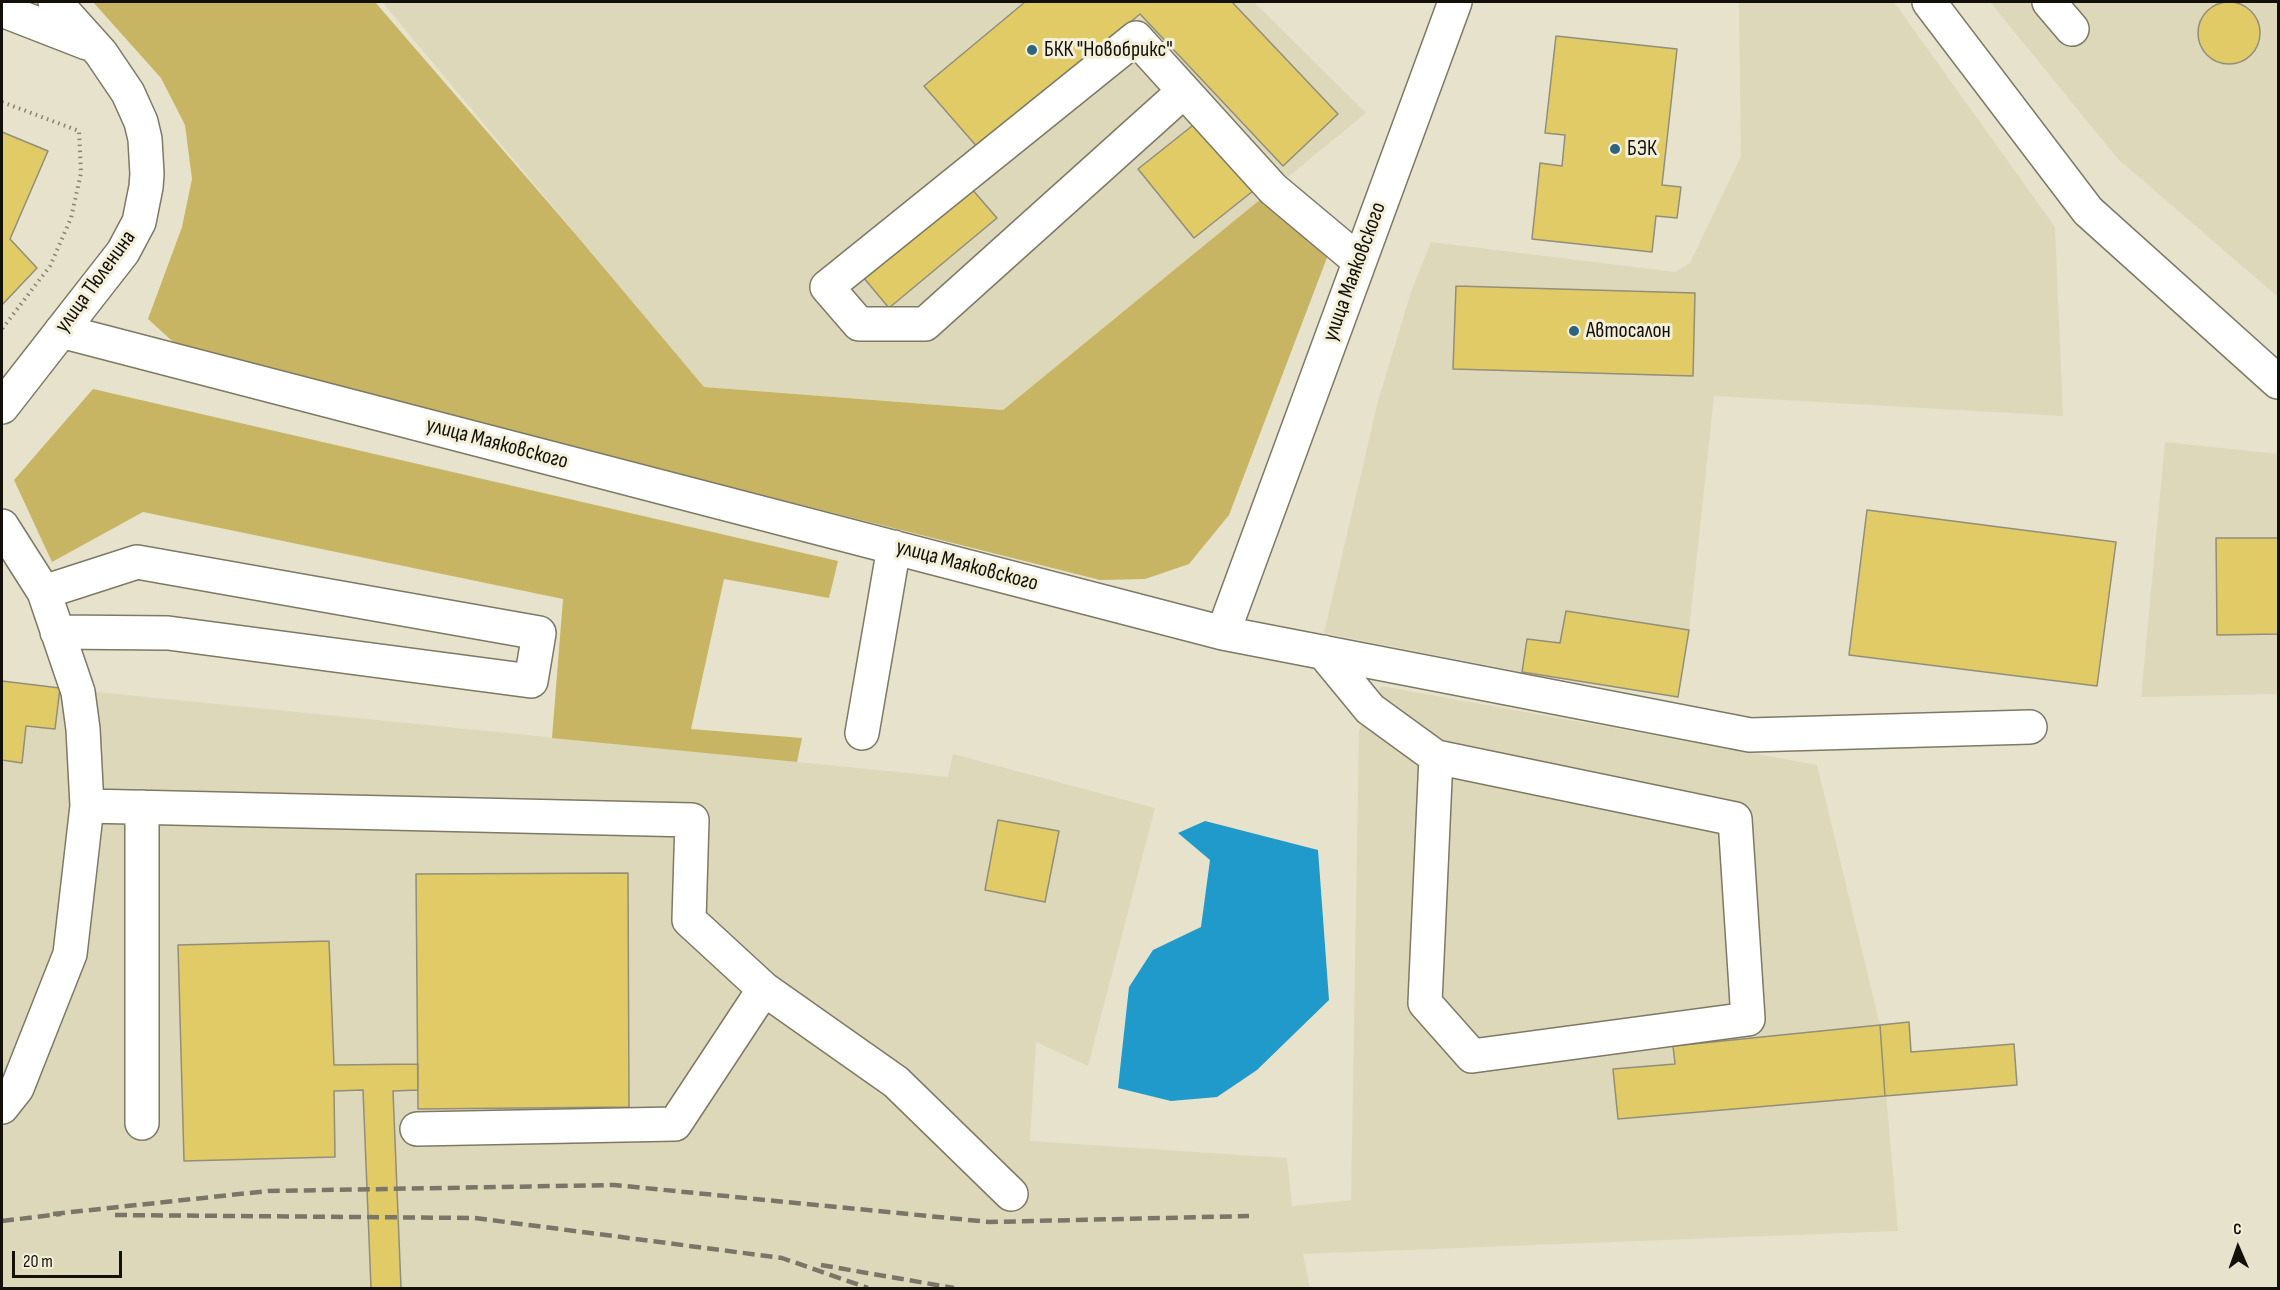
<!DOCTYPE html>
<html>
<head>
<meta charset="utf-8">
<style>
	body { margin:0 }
	#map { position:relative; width:2280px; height:1290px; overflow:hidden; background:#e6e2cc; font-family:"Sofia Sans Condensed",sans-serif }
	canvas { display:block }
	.frame { position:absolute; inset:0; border:3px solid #121009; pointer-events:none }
	.north { position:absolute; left:2208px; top:1218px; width:60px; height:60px; -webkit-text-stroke:4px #f4efd9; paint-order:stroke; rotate:358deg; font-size:16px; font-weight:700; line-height:24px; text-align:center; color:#121009 }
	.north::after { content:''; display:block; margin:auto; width:21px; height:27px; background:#121009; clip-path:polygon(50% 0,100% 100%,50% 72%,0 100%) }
	.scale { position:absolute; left:12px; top:1251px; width:110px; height:27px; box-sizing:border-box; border:3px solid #121009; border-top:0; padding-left:8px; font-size:18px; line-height:21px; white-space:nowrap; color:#121009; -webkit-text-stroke:4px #f4efd9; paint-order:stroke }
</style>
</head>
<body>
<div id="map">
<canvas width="2280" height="1290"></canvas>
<div class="frame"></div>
<div class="north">С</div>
<div class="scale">20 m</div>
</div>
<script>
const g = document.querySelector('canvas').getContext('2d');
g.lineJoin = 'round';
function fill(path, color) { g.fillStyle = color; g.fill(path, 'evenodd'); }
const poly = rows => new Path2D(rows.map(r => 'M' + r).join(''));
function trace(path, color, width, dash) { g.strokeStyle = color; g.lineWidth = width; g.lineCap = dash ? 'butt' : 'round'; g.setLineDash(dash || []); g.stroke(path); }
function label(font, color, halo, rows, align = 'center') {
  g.font = font + ' "Sofia Sans Condensed",sans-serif'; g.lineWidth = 6; g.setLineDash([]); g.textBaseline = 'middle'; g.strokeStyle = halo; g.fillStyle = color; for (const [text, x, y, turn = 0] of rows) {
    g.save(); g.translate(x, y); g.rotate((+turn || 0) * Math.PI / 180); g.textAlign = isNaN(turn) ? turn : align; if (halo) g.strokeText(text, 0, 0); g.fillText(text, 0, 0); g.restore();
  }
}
const built = poly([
	[382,2,1254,2,1366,113,1003,410,704,387],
	[1739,2,1894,2,2055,227,2063,416,1714,396,1689,630,1678,697,1522,672,1324,633,1378,401,1411,292,1431,242,1675,272,1690,263,1741,156],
	[1990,2,2278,2,2278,297,2118,159],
	[2165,442,2278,454,2278,694,2141,697],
	[2,681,78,692,96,692,948,777,953,754,1155,808,1088,1066,1036,1042,1030,1141,1287,1158,1292,1206,1351,1200,1359,731,1381,686,1817,765,1880,1025,1898,1231,1303,1254,1310,1288,2,1288]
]);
const green = poly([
	[93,2,375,2,578,237,704,387,1003,410,1262,198,1328,255,1229,515,1189,564,1145,579,1100,580,181,349,148,319,182,227,192,179,185,125,161,78],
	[93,389,838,561,829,598,724,579,691,729,802,738,797,762,552,738,563,599,143,512,52,562,14,480]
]);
const water = poly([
	[1205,821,1318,850,1329,1000,1257,1070,1217,1097,1171,1101,1118,1088,1129,987,1153,950,1201,927,1210,860,1178,833]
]);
const building = poly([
	'2198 33a31 31 0 1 1 62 0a31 31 0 1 1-62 0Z',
	[1025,2,1232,2,1338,114,1283,166,1140,14,979,149,924,86,1025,2],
	[1556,36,1677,49,1662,185,1681,187,1677,218,1656,216,1652,252,1532,239,1540,163,1562,166,1565,135,1545,133,1556,36],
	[1197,122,1253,191,1194,238,1138,169,1197,122],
	[2,132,48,151,10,239,37,268,2,305,2,132],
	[971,188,997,218,889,308,863,277,971,188],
	[1456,286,1695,293,1693,376,1453,369,1456,286],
	[1867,510,2116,542,2097,686,1849,655,1867,510],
	[2216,538,2278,538,2278,634,2217,635,2216,538],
	[1566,611,1689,630,1678,697,1522,672,1527,639,1560,643,1566,611],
	[2,681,60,688,55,729,26,726,22,763,2,760,2,681],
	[998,820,1059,831,1045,902,985,890,998,820],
	[628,873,629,1107,418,1109,416,874,628,873],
	[329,941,334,1065,418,1064,418,1090,393,1091,401,1288,371,1288,363,1090,334,1091,335,1157,184,1161,178,945,329,941],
	[1909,1022,1911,1052,2014,1044,2017,1085,1885,1096,1880,1025,1909,1022],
	[1880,1025,1885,1096,1618,1119,1613,1069,1675,1064,1673,1046,1880,1025]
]);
const path = poly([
	[2,102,79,131,81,173,71,218,50,266,2,329]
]);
const minor = poly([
	[1929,2,2088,211,2278,382],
	[2049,2,2072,29],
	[2,10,87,43],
	[1183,92,925,324,859,324,827,287,1136,38,1273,189,1359,261],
	[61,331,1223,633,1750,735,2030,727],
	[2,407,123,252,139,222,146,187,147,174,145,139,141,122,128,93,101,53,55,2],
	[2,526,44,592,78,692,83,729,87,806,70,954,17,1088,2,1107],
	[44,592,137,562,539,633,531,681,168,633,57,632],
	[1223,633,1455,2],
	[1323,652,1370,709,1436,757,1735,819,1748,1019,1472,1056,1425,1003,1436,757],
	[862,733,894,547],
	[87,806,692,820,689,920,764,989,675,1124,417,1129],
	[764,989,896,1082,1011,1194],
	[142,1123,142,807]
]);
const rail = poly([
	[53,1214,268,1191,614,1185,989,1222,1249,1216],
	[115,1215,475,1218,782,1258,868,1288],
	[2,1221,61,1214],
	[821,1265,954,1288]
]);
const markers = [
	[1032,50,6,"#2d657f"],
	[1615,149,6,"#2d657f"],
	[1574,331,6,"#2d657f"]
];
const poiNames = [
	["БКК \"Новобрикс\"",1044,50],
	["БЭК",1627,149],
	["Автосалон",1586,331]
];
const streetNames = [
	["улица Маяковского",1355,272,-70],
	["улица Тюленина",96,282,-54],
	["улица Маяковского",497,444,15],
	["улица Маяковского",967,566,15]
];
fill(built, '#ded8bb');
fill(green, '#c7b563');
fill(water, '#209aca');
fill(building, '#e0cb67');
trace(building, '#928e79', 1.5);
trace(minor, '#7d7965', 36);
trace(path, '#878474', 4, [1.5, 4.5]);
trace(minor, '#fff', 33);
trace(rail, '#797668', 4.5, [12, 6]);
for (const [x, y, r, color] of markers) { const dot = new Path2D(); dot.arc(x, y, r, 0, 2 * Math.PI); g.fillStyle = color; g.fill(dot); trace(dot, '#f4efd9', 2); }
label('22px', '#121009', '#f4efd9', poiNames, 'left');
label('22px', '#121009', '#f4efd9', streetNames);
</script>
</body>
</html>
